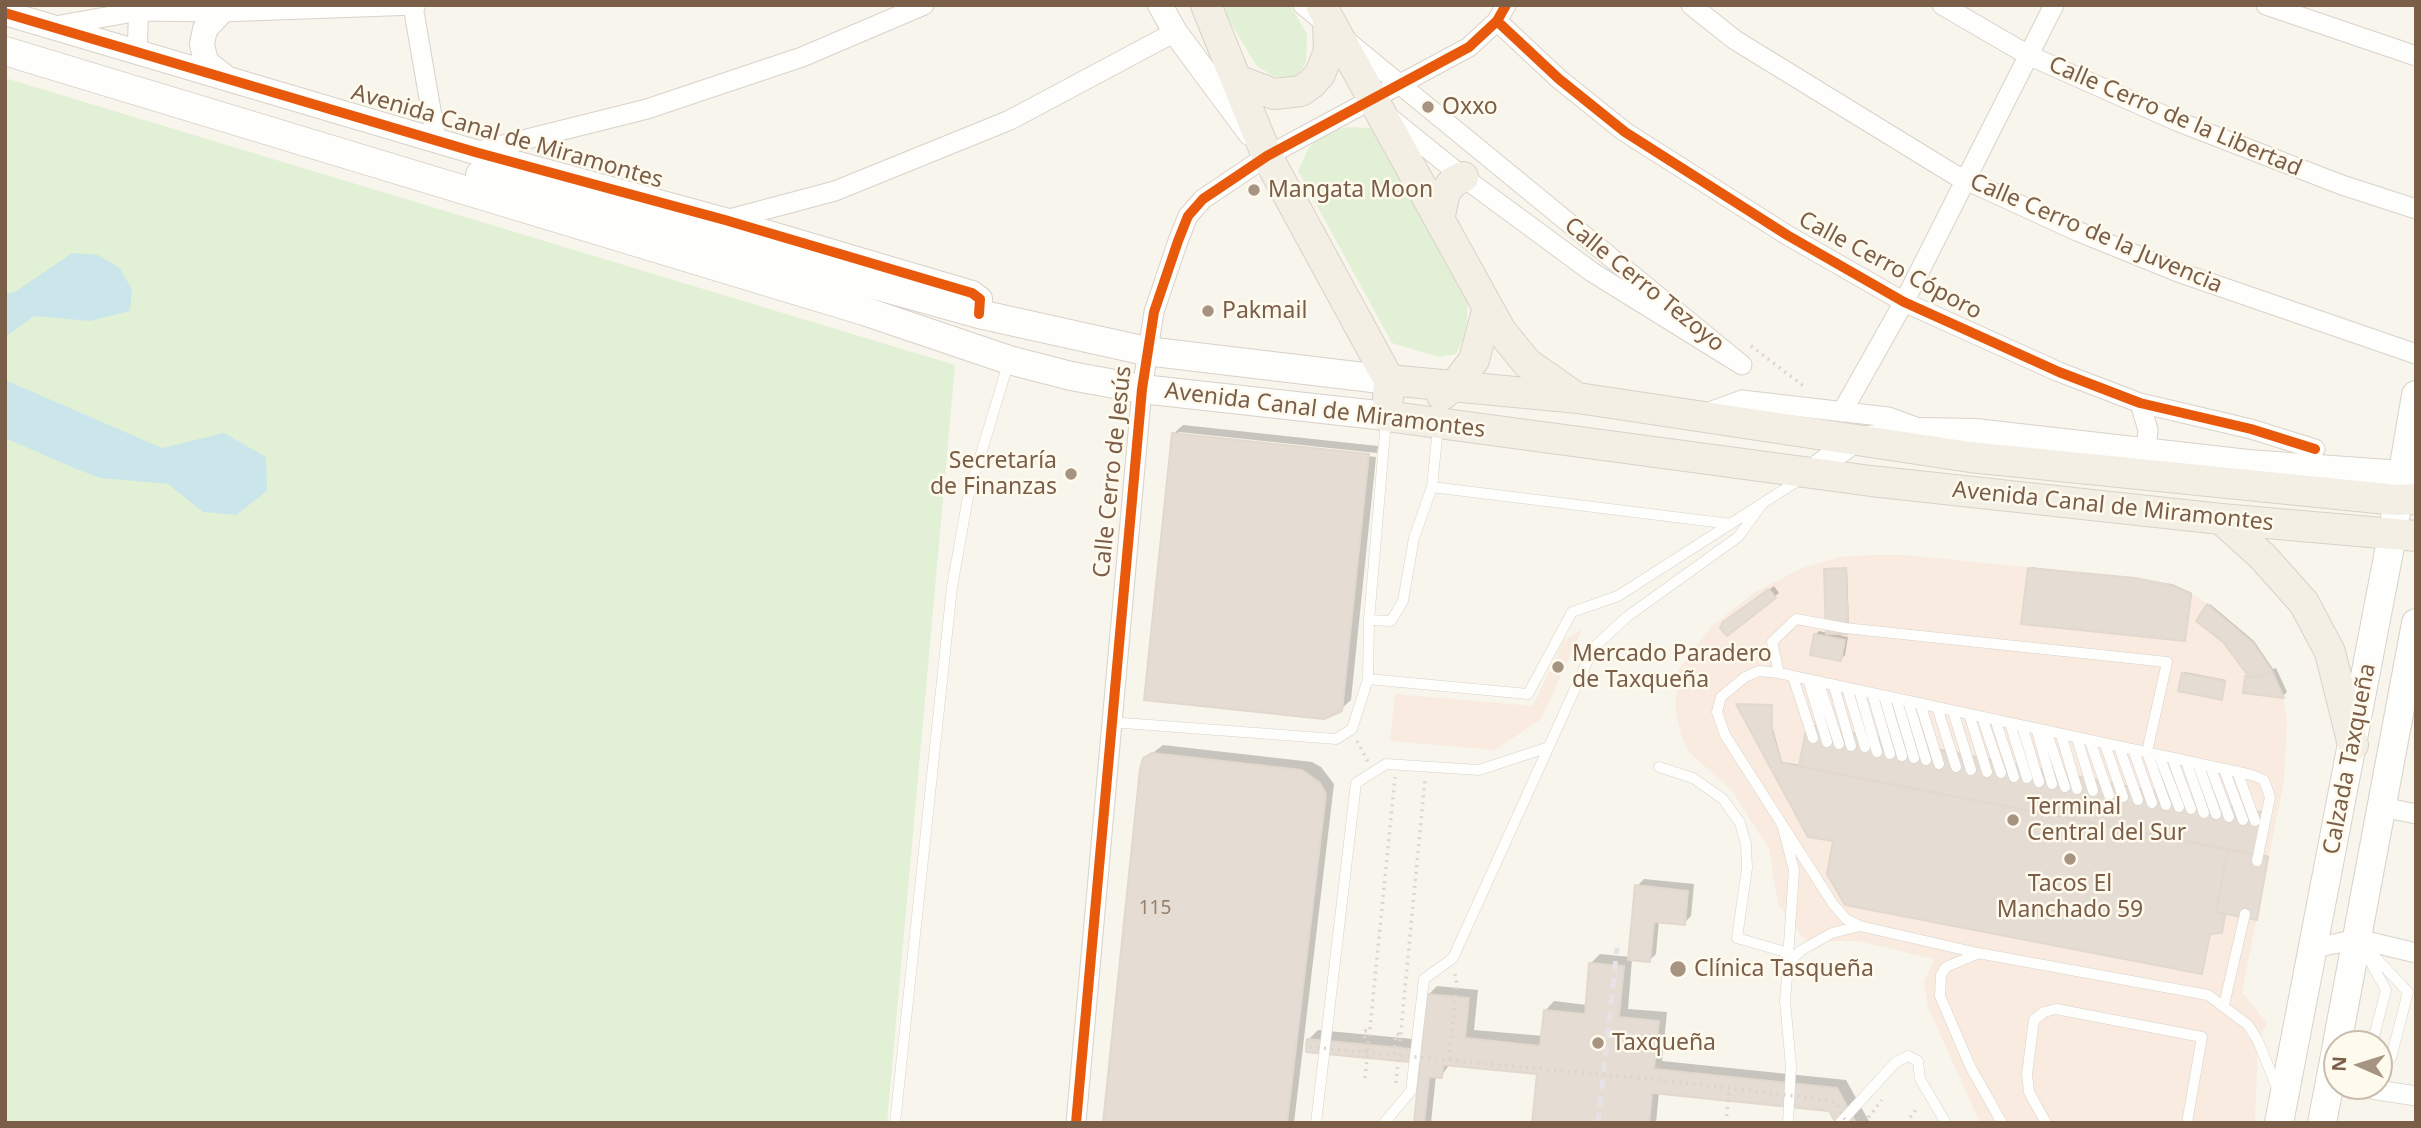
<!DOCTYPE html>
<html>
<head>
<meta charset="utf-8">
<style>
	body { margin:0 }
	#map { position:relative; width:2421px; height:1128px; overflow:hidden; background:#f8f5ec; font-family:"Noto Sans",sans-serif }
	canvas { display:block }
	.frame { position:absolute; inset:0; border:7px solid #7b5e48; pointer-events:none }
	.north { position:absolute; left:2323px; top:1030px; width:70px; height:70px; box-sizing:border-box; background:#fffaee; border:2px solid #cabcac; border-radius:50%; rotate:273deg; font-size:19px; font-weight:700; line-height:28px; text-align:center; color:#7b5e48 }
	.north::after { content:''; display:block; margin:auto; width:24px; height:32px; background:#a79381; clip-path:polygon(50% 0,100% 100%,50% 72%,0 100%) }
</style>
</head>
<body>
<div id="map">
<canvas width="2421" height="1128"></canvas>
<div class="frame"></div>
<div class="north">N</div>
</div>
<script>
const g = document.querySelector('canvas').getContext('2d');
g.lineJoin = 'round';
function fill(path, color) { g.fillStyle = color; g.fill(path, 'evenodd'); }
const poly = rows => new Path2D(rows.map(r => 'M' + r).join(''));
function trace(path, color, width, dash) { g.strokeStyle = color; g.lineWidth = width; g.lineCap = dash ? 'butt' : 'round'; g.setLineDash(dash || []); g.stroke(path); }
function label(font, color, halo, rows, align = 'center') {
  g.font = font + ' "Noto Sans",sans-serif'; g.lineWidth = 5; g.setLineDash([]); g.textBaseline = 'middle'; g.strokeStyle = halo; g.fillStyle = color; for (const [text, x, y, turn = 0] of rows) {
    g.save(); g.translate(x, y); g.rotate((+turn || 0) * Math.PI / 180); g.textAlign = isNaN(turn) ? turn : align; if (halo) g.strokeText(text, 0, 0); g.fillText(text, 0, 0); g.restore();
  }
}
const commercial = poly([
	[1874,555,1904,555,2135,578,2170,585,2199,598,2253,643,2282,691,2287,720,2284,780,2242,992,2267,1023,2258,1042,2255,1123,1980,1123,1928,1007,1924,982,1934,959,1858,941,1828,941,1813,951,1778,904,1769,849,1732,791,1689,752,1681,735,1675,706,1679,669,1711,627,1755,592,1802,568,1840,557],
	[1582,629,1541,719,1495,750,1390,741,1395,694,1533,706,1564,640]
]);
const green = poly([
	[1220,5,1290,5,1307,34,1306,63,1299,73,1290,80,1271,75,1256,65],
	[5,78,955,365,887,1123,5,1123],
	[1348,127,1373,128,1468,300,1466,333,1456,354,1439,357,1392,343,1298,171,1308,149,1323,132]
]);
const water = poly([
	[72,253,98,255,120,268,132,290,130,311,90,321,34,316,5,337,5,294,15,292],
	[5,380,162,448,224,433,266,457,267,491,236,515,203,512,168,484,100,478,74,468,5,438]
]);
const shadow = poly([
	[1183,425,1378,446,1377,453,1179,432,1179,436,1376,457,1351,700,1341,709,1173,434],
	[2031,567,2172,584,2192,593,2186,638],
	[1827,568,1847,568,1849,630,1834,634,1848,637,1845,655,1841,659,1815,635,1819,631,1827,633],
	[1774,586,1779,593,1728,634,1729,619],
	[2210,604,2254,641,2273,669,2276,668,2287,692,2283,696,2246,677,2249,674,2224,640,2199,621],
	[2185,672,2226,680,2223,696,2184,674],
	[1773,704,1773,729,1782,762,1801,765,1810,724,2264,812,2256,854,2269,856,2258,916,2226,912,2223,930,2211,932,2202,972,1835,840,1738,705],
	[1163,745,1312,762,1321,767,1334,784,1294,1123,1105,1123,1145,759],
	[1644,879,1694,884,1691,916,1684,923,1659,920,1656,954,1649,961,1632,959,1628,1009,1667,1012,1662,1061,1846,1080,1870,1123,1838,1123,1830,1109,1659,1092,1656,1123,1534,1123,1539,1073,1450,1064,1441,1076,1436,1075,1431,1123,1416,1123,1422,1061,1309,1039,1318,1030,1423,1040,1428,995,1437,986,1478,990,1474,1030,1543,1036,1545,1011,1554,1001,1587,1005,1591,963,1600,954,1630,957,1637,886]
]);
const building = poly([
	[1172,433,1369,454,1342,711,1324,719,1144,700,1172,433],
	[1846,568,1848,634,1826,634,1824,569,1846,568],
	[2028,568,2135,578,2170,585,2191,594,2185,641,2021,624,2028,568],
	[1769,589,1776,598,1727,636,1720,628,1723,622,1769,589],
	[2207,604,2253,643,2272,671,2260,677,2249,677,2223,642,2196,621,2207,604],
	[1814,634,1845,640,1841,661,1810,655,1814,634],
	[2272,671,2284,698,2243,693,2245,676,2260,677,2272,671],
	[2182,673,2225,681,2222,700,2178,691,2182,673],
	[1736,704,1772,705,1772,731,1781,763,2228,849,2216,912,2225,914,2222,933,2210,934,2202,974,1845,905,1827,874,1833,841,1808,837,1736,704],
	[1807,725,2263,813,2255,855,1799,766,1807,725],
	[1152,753,1302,770,1320,783,1326,794,1287,1123,1103,1123,1140,769,1143,758,1152,753],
	[2228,849,2268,857,2257,920,2216,912,2228,849],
	[1635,885,1688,891,1685,925,1654,922,1650,962,1628,960,1635,885],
	[1589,963,1624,966,1619,1017,1659,1021,1654,1069,1837,1088,1856,1123,1836,1123,1829,1111,1652,1093,1649,1123,1532,1123,1537,1074,1443,1065,1442,1078,1429,1077,1424,1123,1414,1123,1420,1063,1306,1052,1307,1039,1421,1050,1426,994,1469,998,1465,1038,1540,1046,1544,1010,1585,1014,1589,963]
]);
const path = poly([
	[1751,346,1806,388],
	[1357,741,1368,762],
	[1364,1052,1365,1031,1371,1032],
	[1394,1054,1396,1034,1401,1035],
	[1449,1059,1457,985,1455,974],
	[1365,1078,1395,777],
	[1396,1083,1425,779],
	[1726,1123,1729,1089],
	[1864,1123,1882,1100],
	[1906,1123,1918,1107]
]);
const service = poly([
	[1432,487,1731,524],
	[1369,620,1391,621,1403,601,1414,538,1432,487,1438,427],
	[1779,673,1772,642,1796,619,1845,628,2167,662,2147,752,2166,805],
	[1793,677,1813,738],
	[1368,679,1528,694,1572,612,1618,596,1802,478],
	[1808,679,1827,742],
	[1819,683,1839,744],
	[1834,686,1851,746],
	[1847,688,1865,747],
	[1859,690,1877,752],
	[1872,693,1890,754],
	[1884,696,1902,756],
	[1896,698,1914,758],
	[1908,701,1926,760],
	[1920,703,1939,764],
	[1937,707,1956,767],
	[1953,711,1971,770],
	[1969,714,1987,772],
	[1982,717,2001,773],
	[1995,719,2014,777],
	[1110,722,1336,739,1352,729,1368,679,1369,620,1386,420],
	[2010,723,2027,778],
	[2022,726,2039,782],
	[2036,728,2052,784],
	[2046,730,2065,787],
	[2061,734,2077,789],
	[2077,738,2093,791],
	[2090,741,2109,795],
	[2105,744,2123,797],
	[2119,747,2138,800],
	[2133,749,2152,803],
	[2159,755,2179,807],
	[2172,758,2191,809],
	[2186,761,2204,813],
	[2198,764,2216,814],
	[2210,766,2229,817],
	[1659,767,1693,778,1723,799,1740,823,1746,844,1747,868,1737,938,1789,953],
	[2224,769,2243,820],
	[2237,771,2255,821],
	[1783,828,1794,870,1788,958],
	[2257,861,2270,797,2264,780,2252,775,1779,673,1759,671,1745,677,1721,697,1717,712,1725,735,1833,904,1846,919,1860,926,1978,953,2208,995,2248,1025,2258,1041,2278,1090],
	[2361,942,2408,992,2391,1058,2379,1063],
	[1977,954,1946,967,1941,975,1940,996,1970,1066,2002,1123],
	[2366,954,2386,990,2372,1044],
	[2224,1005,2245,914],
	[895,1123,952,587,968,497,1008,364],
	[1316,1123,1356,783,1386,764,1479,770,1546,748],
	[1384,1123,1411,1091,1424,979,1453,958,1594,647,1628,616,1738,537,1763,503],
	[1788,1123,1791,1066,1785,1001,1788,964,1800,951,1832,933,1860,926],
	[1840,1123,1895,1063,1908,1056,1918,1061,1920,1079,1946,1123],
	[2046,1123,2029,1092,2027,1074,2034,1020,2044,1012,2056,1009,2202,1037,2187,1123]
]);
const minor = poly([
	[1303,5,1742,365,1592,272,1463,177,1390,118],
	[1691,5,1735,40,1955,175,2077,231,2178,272,2416,354],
	[1942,5,2028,55,2179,122,2342,185,2416,209],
	[2266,5,2416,56],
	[413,6,436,139],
	[1497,21,1559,79,1625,132,1787,235,1904,302,2059,372,2140,403,2251,429,2315,449],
	[55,26,139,11,221,12,416,5],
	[137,51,139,5],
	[475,152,647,109,802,57,924,5],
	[726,220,835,191,1010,120,1175,32],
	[2140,403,2148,430,2146,450],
	[1842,412,1904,302,2054,5],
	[1704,414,1742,400,1888,417,1924,430],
	[2383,807,2416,814],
	[2314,948,2358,939,2416,953],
	[2352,1086,2416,1096],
	[1076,1123,1142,389,1154,312,1178,241,1188,216,1203,199,1267,156,1469,47,1497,21,1506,5]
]);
const tertiary = poly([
	[1160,5,1175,32,1250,133],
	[221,12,205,29,202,44,206,62,225,77],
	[5,13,475,152,725,220,972,293,980,299,979,314],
	[1810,473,1855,440,1923,430,1975,431,2248,462,2416,474]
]);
const secondary = poly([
	[5,51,864,311,1009,360,1071,376,1142,389,1386,416],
	[480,175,979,314,1146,351,1389,380],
	[2337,1044,2416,623],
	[2279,1123,2392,536,2416,395],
	[2322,1123,2337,1045]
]);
const primary = poly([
	[1206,5,1267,156,1389,380,1388,399],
	[1321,5,1501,331,1527,363,1574,396],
	[1237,80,1274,94,1301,91,1311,84,1320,74,1329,51,1328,19],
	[1440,215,1445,192,1453,182,1463,177],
	[1389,380,1578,398,1970,457,2397,500,2416,499],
	[1442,395,1455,385,1474,360,1488,307],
	[1386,416,1871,481,2221,519,2416,536],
	[2221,519,2263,557,2304,603,2330,652,2353,745]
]);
const rail = poly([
	[1598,1123,1617,948]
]);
const pathBridge = poly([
	[1310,1047,1651,1079,1795,1096,1835,1102,1847,1123]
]);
const cycleway = poly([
	[5,13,475,152,725,220,972,293,980,299,979,314],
	[1497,21,1559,79,1625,132,1787,235,1904,302,2059,372,2140,403,2251,429,2315,449],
	[1076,1123,1142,389,1154,312,1178,241,1188,216,1203,199,1267,156,1469,47,1497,21,1506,5]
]);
const markers = [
	[1428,107,7,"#a79381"],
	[1254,190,7,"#a79381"],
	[1208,311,7,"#a79381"],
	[1071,474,7,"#a79381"],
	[1558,667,7,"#a79381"],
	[2013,820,7,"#a79381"],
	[2070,859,7,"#a79381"],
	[1678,969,9,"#a79381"],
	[1598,1043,7,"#a79381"]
];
const numberNames = [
	["115",1155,909]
];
const poiNames = [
	["Oxxo",1442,107],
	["Mangata Moon",1268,190],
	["Pakmail",1222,311],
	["Secretaría",1057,461,"right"],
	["de Finanzas",1057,487,"right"],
	["Mercado Paradero",1572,654],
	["de Taxqueña",1572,680],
	["Terminal",2027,807],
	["Central del Sur",2027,833],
	["Tacos El",2070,884,"center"],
	["Manchado 59",2070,910,"center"],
	["Clínica Tasqueña",1694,969],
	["Taxqueña",1612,1043]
];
const streetNames = [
	["Calle Cerro de la Libertad",2175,117,23],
	["Avenida Canal de Miramontes",507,137,16],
	["Calle Cerro de la Juvencia",2096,234,23],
	["Calle Cerro Cóporo",1890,266,28],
	["Calle Cerro Tezoyo",1644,285,39],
	["Avenida Canal de Miramontes",1325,411,7],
	["Calle Cerro de Jesús",1113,472,-84],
	["Avenida Canal de Miramontes",2113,507,6],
	["Calzada Taxqueña",2350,759,-79]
];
fill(commercial, '#f9ebdf');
fill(green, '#e2f1d5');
fill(water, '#cbe6eb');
fill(shadow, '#0003');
fill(building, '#e5ddd3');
trace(building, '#e2d8cd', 2);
trace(service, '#d8d2ca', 11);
trace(minor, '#d8d2ca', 21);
trace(tertiary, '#d8d2ca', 26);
trace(secondary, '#d8d1c8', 30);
trace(primary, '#dad1c9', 32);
trace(path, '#dcd5cd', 3.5, [2, 5]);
trace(service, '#fefefc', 10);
trace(minor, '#fefefc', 19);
trace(tertiary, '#fefefc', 24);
trace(secondary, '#fefefc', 28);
trace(primary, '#f3efe5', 30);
trace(rail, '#e6e2e6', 5, [10, 7]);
trace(pathBridge, '#dcd5cd', 3.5, [2, 5]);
trace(cycleway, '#e8590c', 10);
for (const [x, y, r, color] of markers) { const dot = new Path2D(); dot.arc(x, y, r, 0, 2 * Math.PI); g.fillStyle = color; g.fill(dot); trace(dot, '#fffaee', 2.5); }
label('19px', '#97806d', null, numberNames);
label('23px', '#7b5e48', '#fffaee', poiNames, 'left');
label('23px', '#7b5e48', '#fffaee', streetNames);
</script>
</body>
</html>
